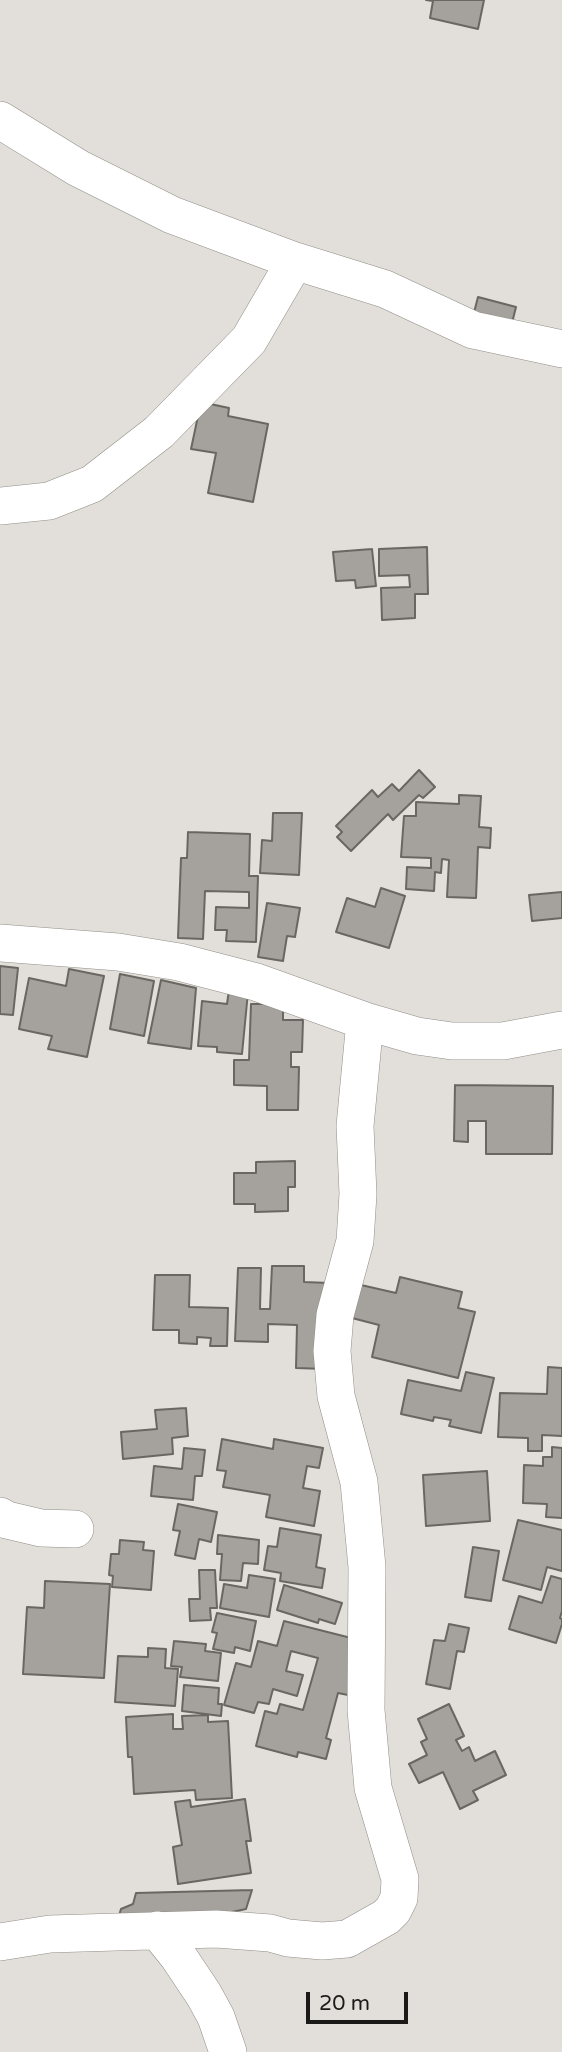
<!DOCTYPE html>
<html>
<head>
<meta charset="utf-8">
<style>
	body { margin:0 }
	#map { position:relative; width:562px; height:2052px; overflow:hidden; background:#e2ded9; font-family:"Varela Round",sans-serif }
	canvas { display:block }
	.scale { position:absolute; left:306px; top:1992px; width:102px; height:32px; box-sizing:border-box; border:4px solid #1c1a18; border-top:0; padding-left:9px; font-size:21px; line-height:24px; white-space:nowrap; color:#1c1a18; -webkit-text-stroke:5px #e2ded9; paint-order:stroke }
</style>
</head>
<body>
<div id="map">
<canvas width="562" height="2052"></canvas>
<div class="scale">20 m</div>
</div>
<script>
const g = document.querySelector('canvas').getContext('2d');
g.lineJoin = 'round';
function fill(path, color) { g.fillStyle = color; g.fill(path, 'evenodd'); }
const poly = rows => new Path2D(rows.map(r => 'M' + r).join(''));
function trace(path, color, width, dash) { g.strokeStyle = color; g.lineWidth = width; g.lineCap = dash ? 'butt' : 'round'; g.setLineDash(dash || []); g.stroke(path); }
const building = poly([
	[426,0,484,0,478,29,430,18,433,1,426,0],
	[478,297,516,307,511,327,471,324,478,297],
	[201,402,229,408,228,416,268,424,253,502,208,493,216,453,191,449,201,402],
	[427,547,428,594,415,594,415,618,382,620,381,588,410,587,409,575,379,576,379,549,427,547],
	[372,549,376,586,356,588,355,580,336,581,333,552,372,549],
	[419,770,435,787,423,798,419,795,393,820,388,814,351,851,337,837,342,832,336,826,372,790,378,797,392,784,399,791,419,770],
	[459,795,481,796,479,827,491,828,490,848,478,847,476,898,447,897,449,860,442,859,441,873,435,872,434,891,406,889,407,867,431,868,431,858,401,857,404,816,416,816,416,802,459,804,459,795],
	[273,813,302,813,299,875,260,873,262,840,272,841,273,813],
	[188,832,250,834,249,876,258,876,256,942,226,941,227,930,215,930,216,907,249,908,249,892,205,891,203,939,178,938,181,858,187,858,188,832],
	[381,888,405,896,389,948,336,932,347,898,375,907,381,888],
	[562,892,562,918,532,921,529,895,562,892],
	[267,903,300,908,295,937,287,936,283,961,258,957,267,903],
	[0,966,18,968,13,1015,0,1014,0,966],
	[69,969,104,976,87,1057,48,1049,52,1036,19,1029,29,978,66,986,69,969],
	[120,974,154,981,144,1036,110,1029,120,974],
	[161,980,196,988,191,1049,148,1043,161,980],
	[229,990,248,992,242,1054,217,1052,217,1047,198,1046,202,1001,227,1004,229,990],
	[251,1004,283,1004,283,1020,303,1020,302,1052,291,1052,291,1067,299,1067,298,1110,267,1110,267,1086,234,1085,234,1060,249,1060,251,1004],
	[455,1085,553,1086,552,1154,486,1154,486,1121,468,1121,468,1142,454,1141,455,1085],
	[295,1161,295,1187,288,1187,288,1211,255,1212,255,1204,234,1204,234,1173,256,1173,256,1162,295,1161],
	[272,1266,304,1266,304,1282,329,1283,326,1369,296,1368,297,1325,268,1324,268,1342,235,1341,238,1268,261,1268,260,1309,270,1309,272,1266],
	[155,1275,190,1275,189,1307,228,1308,227,1346,210,1346,211,1338,197,1337,197,1344,179,1343,179,1330,153,1330,155,1275],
	[400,1277,462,1292,458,1308,475,1312,458,1378,372,1357,379,1325,352,1318,361,1285,396,1293,400,1277],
	[548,1367,562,1368,562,1436,542,1435,542,1451,528,1451,528,1438,498,1437,500,1393,547,1394,548,1367],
	[466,1372,494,1378,481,1433,449,1426,451,1420,434,1417,433,1421,401,1414,408,1380,461,1391,466,1372],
	[186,1408,188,1436,172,1438,173,1454,123,1459,121,1432,157,1429,155,1410,186,1408],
	[222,1439,273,1449,274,1439,323,1448,319,1468,307,1466,303,1488,320,1491,314,1526,266,1517,270,1495,223,1487,226,1471,217,1470,222,1439],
	[552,1447,562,1448,562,1518,546,1517,547,1504,523,1503,524,1465,543,1466,543,1457,552,1457,552,1447],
	[184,1448,205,1450,202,1476,195,1476,193,1500,151,1496,154,1466,182,1469,184,1448],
	[487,1471,490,1521,426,1526,423,1475,487,1471],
	[178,1504,217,1512,211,1542,199,1539,195,1559,175,1555,180,1531,173,1530,178,1504],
	[518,1520,562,1530,562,1571,547,1567,541,1590,503,1580,518,1520],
	[280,1528,321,1535,316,1567,325,1569,322,1588,280,1581,281,1573,264,1570,268,1546,277,1547,280,1528],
	[218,1535,259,1540,258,1564,243,1563,241,1581,220,1580,222,1554,217,1554,218,1535],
	[120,1540,144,1542,143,1550,154,1551,151,1590,112,1587,113,1576,109,1575,111,1554,119,1554,120,1540],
	[473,1547,499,1551,491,1601,465,1597,473,1547],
	[199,1570,215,1570,217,1608,210,1608,211,1620,190,1621,189,1599,200,1599,199,1570],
	[249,1575,275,1579,269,1617,220,1608,224,1584,247,1588,249,1575],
	[551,1576,562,1579,562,1611,560,1618,562,1619,562,1624,556,1643,509,1629,519,1596,542,1603,551,1576],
	[45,1581,110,1584,104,1678,23,1674,27,1607,44,1608,45,1581],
	[284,1585,342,1603,335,1624,319,1619,318,1623,277,1610,284,1585],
	[217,1613,256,1621,250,1651,235,1647,234,1653,213,1649,217,1633,212,1632,217,1613],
	[284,1621,363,1641,348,1695,338,1693,326,1738,331,1740,326,1759,298,1752,297,1757,256,1746,265,1711,277,1714,280,1704,303,1710,318,1658,291,1651,286,1671,303,1675,297,1696,273,1689,269,1704,258,1702,254,1713,224,1705,236,1663,251,1667,258,1641,277,1646,284,1621],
	[449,1624,469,1628,464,1652,457,1651,450,1689,426,1684,434,1640,445,1641,449,1624],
	[174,1641,206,1644,205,1651,221,1653,218,1681,180,1677,182,1667,171,1666,174,1641],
	[148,1648,166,1649,165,1668,178,1669,175,1706,115,1702,118,1656,148,1657,148,1648],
	[184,1685,219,1688,218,1704,222,1704,221,1716,182,1711,184,1685],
	[449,1704,464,1736,456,1740,462,1751,469,1747,475,1761,495,1751,506,1775,473,1791,478,1800,460,1809,443,1772,419,1783,409,1764,427,1755,421,1742,427,1739,418,1719,449,1704],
	[173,1714,173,1729,183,1729,182,1716,208,1715,208,1722,228,1721,232,1798,196,1800,195,1790,134,1794,132,1757,128,1757,126,1717,173,1714],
	[245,1799,251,1841,246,1841,251,1873,178,1884,173,1847,182,1845,175,1802,190,1800,191,1807,245,1799],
	[252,1890,246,1909,227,1913,117,1922,121,1909,133,1904,136,1893,252,1890]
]);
const minor = poly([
	[0,120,78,168,172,215,295,261,385,289,473,330,562,349],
	[0,506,49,501,92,484,159,432,249,340,295,261],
	[0,943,118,952,179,962,256,982,365,1021,417,1036,452,1041,503,1041,562,1030],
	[0,1516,7,1520,41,1528,75,1529],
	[157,1930,178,1956,204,1995,216,2017,228,2052],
	[0,1942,50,1934,216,1929,270,1933,288,1938,322,1941,347,1939,386,1917,393,1910,399,1898,400,1879,373,1788,366,1710,367,1567,359,1482,336,1396,332,1351,335,1315,355,1241,358,1194,355,1126,365,1021]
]);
fill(building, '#a5a19c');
trace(building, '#6a6762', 2);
trace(minor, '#918e88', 38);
trace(minor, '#fff', 37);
</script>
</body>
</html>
